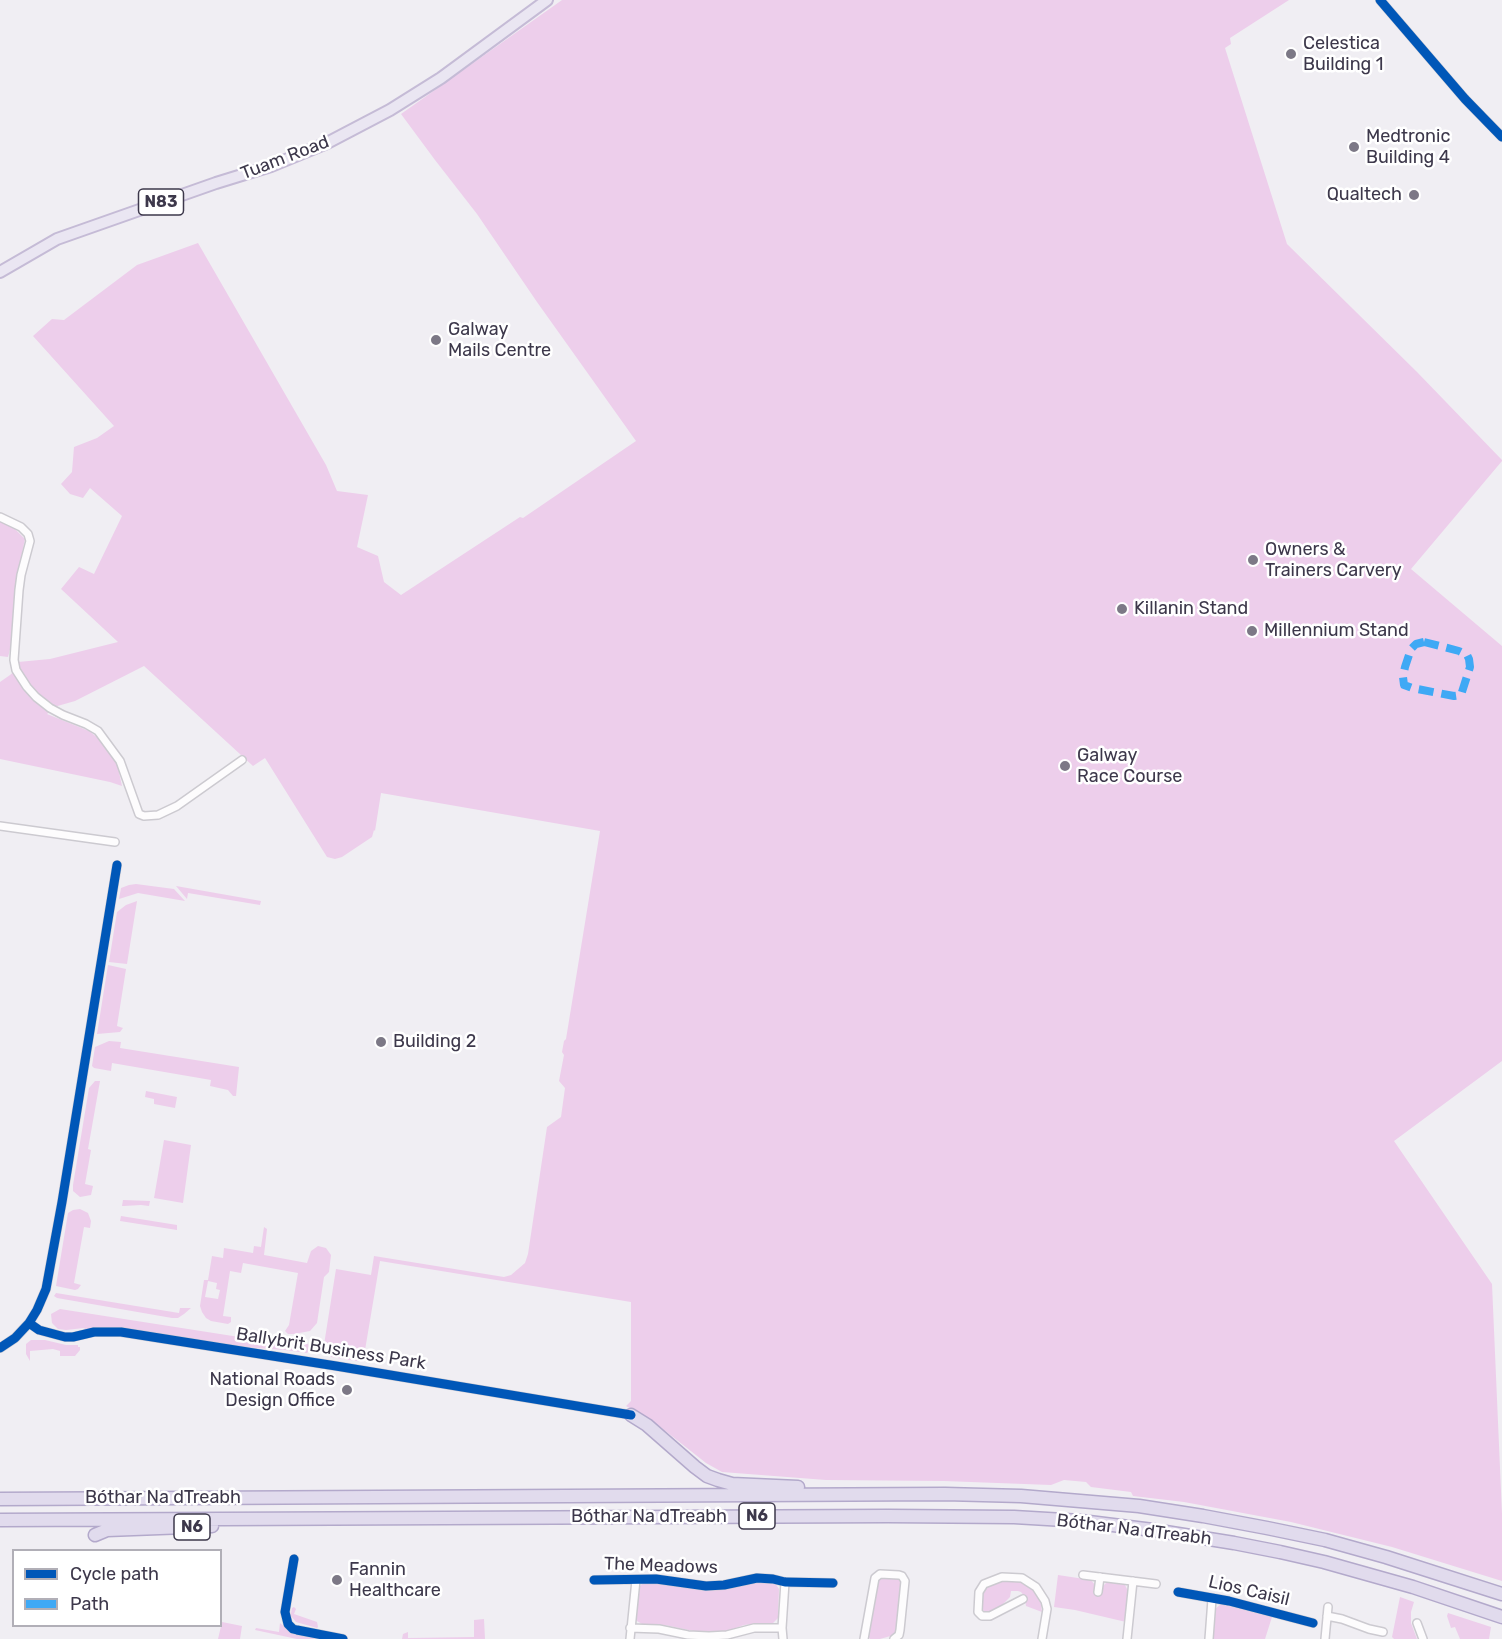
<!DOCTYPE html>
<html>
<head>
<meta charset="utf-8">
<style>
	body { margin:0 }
	#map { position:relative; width:1502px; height:1639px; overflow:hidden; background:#f0eef3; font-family:Rubik,sans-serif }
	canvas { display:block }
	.legend { position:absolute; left:12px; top:1549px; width:210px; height:78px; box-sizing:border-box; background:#fff; border:2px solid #b1afb7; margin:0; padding:8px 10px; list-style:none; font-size:18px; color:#3d384b }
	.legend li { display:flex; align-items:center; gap:12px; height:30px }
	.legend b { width:30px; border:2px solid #b1afb7 }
</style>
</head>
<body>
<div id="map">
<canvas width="1502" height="1639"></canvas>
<ul class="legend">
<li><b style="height:8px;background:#0057b8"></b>Cycle path</li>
<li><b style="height:8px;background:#3fa9f5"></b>Path</li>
</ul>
</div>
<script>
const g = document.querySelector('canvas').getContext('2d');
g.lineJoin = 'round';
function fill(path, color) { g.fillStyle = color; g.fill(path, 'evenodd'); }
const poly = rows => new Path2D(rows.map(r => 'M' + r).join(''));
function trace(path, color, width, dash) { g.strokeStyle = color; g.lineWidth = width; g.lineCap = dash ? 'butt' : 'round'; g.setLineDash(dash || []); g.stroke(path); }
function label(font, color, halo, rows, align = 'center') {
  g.font = font + ' Rubik,sans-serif'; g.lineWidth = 5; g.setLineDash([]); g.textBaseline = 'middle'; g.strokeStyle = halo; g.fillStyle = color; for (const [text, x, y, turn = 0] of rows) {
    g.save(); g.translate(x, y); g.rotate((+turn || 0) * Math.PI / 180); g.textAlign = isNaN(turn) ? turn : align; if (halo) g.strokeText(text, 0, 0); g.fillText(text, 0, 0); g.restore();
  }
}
const green = poly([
	[562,0,1289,0,1230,38,1231,44,1225,48,1287,244,1417,372,1502,460,1502,461,1411,569,1502,646,1502,1061,1394,1141,1492,1284,1502,1514,1502,1581,1392,1547,1291,1522,1184,1502,1133,1496,1131,1492,1091,1487,1086,1482,1064,1480,1051,1485,944,1481,826,1480,722,1472,706,1463,654,1422,626,1406,631,1401,631,1302,380,1261,363,1362,331,1357,323,1351,336,1269,371,1275,374,1256,504,1277,511,1275,525,1263,528,1254,547,1127,561,1117,565,1088,559,1081,564,1055,562,1052,564,1041,566,1039,600,831,381,793,375,831,374,830,372,837,342,857,335,859,327,857,265,758,253,766,144,666,75,701,54,707,47,714,89,731,98,738,117,763,122,786,110,782,0,759,0,682,10,675,18,668,18,662,50,659,118,642,61,589,79,567,94,574,122,516,90,488,83,498,70,494,61,484,72,472,74,447,97,438,114,426,33,336,52,319,64,320,137,265,198,243,326,465,337,491,368,495,357,547,378,556,384,582,401,595,520,517,523,518,636,441,537,302,477,214,435,160,401,114],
	[0,520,12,526,25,539,15,586,14,618,12,642,8,657,0,656],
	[136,884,174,889,185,901,138,893,119,899,121,888,129,885],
	[176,886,261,901,260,905,188,893,187,899],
	[137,901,127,964,109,962,117,912,126,905],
	[108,965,126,969,117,1026,123,1028,120,1032,97,1034],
	[109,1041,121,1042,120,1048,239,1067,236,1096,233,1096,228,1090,210,1086,211,1080,112,1063,111,1071,94,1068,92,1066,95,1047],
	[95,1081,100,1081,88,1149,91,1150,85,1184,93,1186,91,1195,80,1197,73,1191,73,1185,89,1088],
	[146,1091,177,1097,175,1108,154,1104,154,1099,145,1097],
	[164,1140,191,1145,183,1203,154,1198],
	[123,1200,150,1201,149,1206,141,1205,124,1206,122,1206],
	[80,1209,88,1213,91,1221,90,1228,84,1227,74,1283,81,1285,78,1289,75,1290,56,1286,68,1213,73,1210],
	[121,1216,177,1225,177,1230,120,1221],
	[264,1227,267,1229,264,1255,307,1263,311,1251,318,1246,326,1248,331,1255,329,1272,324,1277,317,1323,310,1331,294,1334,288,1334,285,1331,289,1325,298,1273,243,1263,241,1273,230,1271,223,1316,231,1317,231,1322,228,1324,211,1321,206,1318,202,1312,200,1306,204,1280,208,1280,212,1256,223,1258,224,1248,253,1253,254,1246,261,1247],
	[208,1281,217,1283,216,1289,220,1290,218,1299,205,1297],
	[56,1293,179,1313,180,1308,191,1308,184,1314,178,1318,172,1318,57,1298,54,1296],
	[60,1309,284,1344,308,1344,311,1348,307,1353,285,1350,243,1347,112,1327,92,1328,86,1330,84,1328,66,1330,58,1329,52,1323,51,1314],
	[31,1340,45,1340,66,1345,78,1345,78,1347,80,1347,80,1350,75,1356,60,1356,60,1351,53,1349,30,1351,30,1361,26,1354,26,1344],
	[1058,1575,1091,1580,1095,1585,1094,1594,1102,1594,1103,1586,1107,1582,1125,1585,1128,1591,1126,1622,1075,1610,1054,1607],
	[880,1578,898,1578,901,1580,896,1630,894,1635,880,1639,870,1639,867,1635,877,1581],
	[1000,1581,1018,1581,1032,1589,1040,1599,1042,1612,1026,1606,1025,1597,1021,1592,1018,1591,1011,1591,1010,1597,1000,1607,991,1612,984,1611,981,1607,984,1590,989,1584],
	[766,1582,775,1583,779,1589,778,1618,773,1623,760,1623,744,1625,727,1631,698,1632,665,1625,642,1624,637,1621,635,1617,640,1586,642,1584,649,1583,662,1583,694,1589,707,1590,721,1589,746,1583],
	[1400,1597,1414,1602,1411,1612,1411,1623,1417,1639,1394,1639,1392,1637],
	[1221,1604,1272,1617,1265,1639,1213,1639,1215,1609],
	[294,1607,296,1609,294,1614,317,1622,318,1627,317,1628,296,1622,291,1616,291,1613,292,1608],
	[1448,1613,1491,1627,1489,1639,1460,1639,1455,1627,1451,1628,1447,1616],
	[484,1619,485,1639,402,1639,403,1634,408,1632,408,1638,474,1637,474,1620],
	[222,1622,242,1626,240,1639,218,1639],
	[280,1623,293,1634,317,1639,297,1639,255,1630,256,1628,279,1632]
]);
const street = poly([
	[1380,0,1465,99,1502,137],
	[0,517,21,527,28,534,30,541,21,575,19,590,14,660,16,670,27,687,36,697,50,708,63,715,86,724,98,731,120,761,139,814,144,816,158,815,177,806,242,760],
	[0,826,115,842],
	[29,1323,39,1330,65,1337,73,1337,94,1332,121,1332,336,1366,631,1415],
	[0,1348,15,1338,29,1323,37,1310,46,1289,62,1202,117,865],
	[294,1559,285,1612,288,1624,293,1629,297,1630,343,1639],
	[1083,1575,1156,1584],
	[594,1580,656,1579,706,1586,724,1585,757,1578,773,1579,785,1582,833,1583],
	[1098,1592,1100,1577],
	[1178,1592,1229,1601,1313,1623],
	[1023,1599,990,1616,982,1616,978,1612,979,1592,984,1584,1002,1577,1022,1578,1036,1587,1045,1601,1047,1609,1042,1639],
	[1327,1616,1342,1619,1369,1629,1383,1632],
	[1417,1623,1423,1639],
	[630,1628,659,1629,688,1635,709,1636,727,1635,754,1628,782,1628],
	[630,1639,636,1580],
	[783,1639,782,1628,785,1582],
	[864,1639,875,1578,880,1574,899,1575,902,1576,905,1581,900,1630,899,1635,894,1639],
	[1127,1639,1133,1581],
	[1209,1639,1212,1599],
	[1325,1639,1328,1607]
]);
const primary = poly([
	[0,272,57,239,216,183,271,166,327,143,390,110,441,78,547,0]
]);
const highway = poly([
	[631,1415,647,1425,695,1467,707,1476,718,1480,732,1484,798,1487],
	[0,1499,945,1494,1021,1496,1139,1506,1203,1516,1267,1528,1325,1540,1386,1557,1502,1594],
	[0,1520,888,1516,1014,1517,1081,1521,1153,1530,1234,1543,1280,1552,1324,1562,1413,1587,1502,1617],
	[95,1535,107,1530,212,1526]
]);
const quiet = poly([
	[1424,642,1459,651,1467,655,1469,659,1470,667,1461,695,1454,696,1412,688,1404,685,1403,677,1405,667,1411,649,1416,644,1424,642]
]);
const cycleway = poly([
	[1380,0,1465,99,1502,137],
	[29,1323,39,1330,65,1337,73,1337,94,1332,121,1332,336,1366,631,1415],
	[0,1348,15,1338,29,1323,37,1310,46,1289,62,1202,117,865],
	[294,1559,285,1612,288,1624,293,1629,297,1630,343,1639],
	[594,1580,656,1579,706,1586,724,1585,757,1578,773,1579,785,1582,833,1583],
	[1178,1592,1229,1601,1313,1623]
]);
const markers = [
	[1291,54,6,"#7c7886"],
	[1354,147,6,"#7c7886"],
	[1414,195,6,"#7c7886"],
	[436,340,6,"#7c7886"],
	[1253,560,6,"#7c7886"],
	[1122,609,6,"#7c7886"],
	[1252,631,6,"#7c7886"],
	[1065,766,6,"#7c7886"],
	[381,1042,6,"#7c7886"],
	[347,1390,6,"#7c7886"],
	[337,1580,6,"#7c7886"]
];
const shields = [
	[161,202,45],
	[757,1516,36],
	[192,1527,36]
];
const shieldNames = [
	["N83",161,202],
	["N6",757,1516],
	["N6",192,1527]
];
const poiNames = [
	["Celestica",1303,44],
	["Building 1",1303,65],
	["Medtronic",1366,137],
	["Building 4",1366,158],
	["Qualtech",1402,195,"right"],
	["Galway",448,330],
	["Mails Centre",448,351],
	["Owners &",1265,550],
	["Trainers Carvery",1265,571],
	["Killanin Stand",1134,609],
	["Millennium Stand",1264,631],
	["Galway",1077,756],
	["Race Course",1077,777],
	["Building 2",393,1042],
	["National Roads",335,1380,"right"],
	["Design Office",335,1401,"right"],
	["Fannin",349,1570],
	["Healthcare",349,1591]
];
const streetNames = [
	["Tuam Road",285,158,-21],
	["Ballybrit Business Park",331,1349,9],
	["Bóthar Na dTreabh",163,1498],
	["Bóthar Na dTreabh",649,1517],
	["Bóthar Na dTreabh",1134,1530,7],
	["The Meadows",661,1566,2],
	["Lios Caisil",1249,1591,13]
];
fill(green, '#edceeb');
trace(street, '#cccad0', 10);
trace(primary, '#c5bbd6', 14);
trace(highway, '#b3a9cb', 15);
trace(street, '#fdfcfd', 7);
trace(primary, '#eae6f2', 10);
trace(highway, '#e1dbed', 12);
trace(quiet, '#3fa9f5', 8, [15, 8]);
trace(cycleway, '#0057b8', 9);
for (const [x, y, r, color] of markers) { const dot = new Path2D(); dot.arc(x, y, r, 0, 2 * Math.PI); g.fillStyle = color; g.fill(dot); trace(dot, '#fff', 2); }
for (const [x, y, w] of shields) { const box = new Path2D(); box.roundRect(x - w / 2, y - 13, w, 26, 4.5); g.fillStyle = '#fff'; g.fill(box); trace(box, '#3d384b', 1.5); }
label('bold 16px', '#3d384b', null, shieldNames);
label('18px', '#3d384b', '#fff', poiNames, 'left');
label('18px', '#3d384b', '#fff', streetNames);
</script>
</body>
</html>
